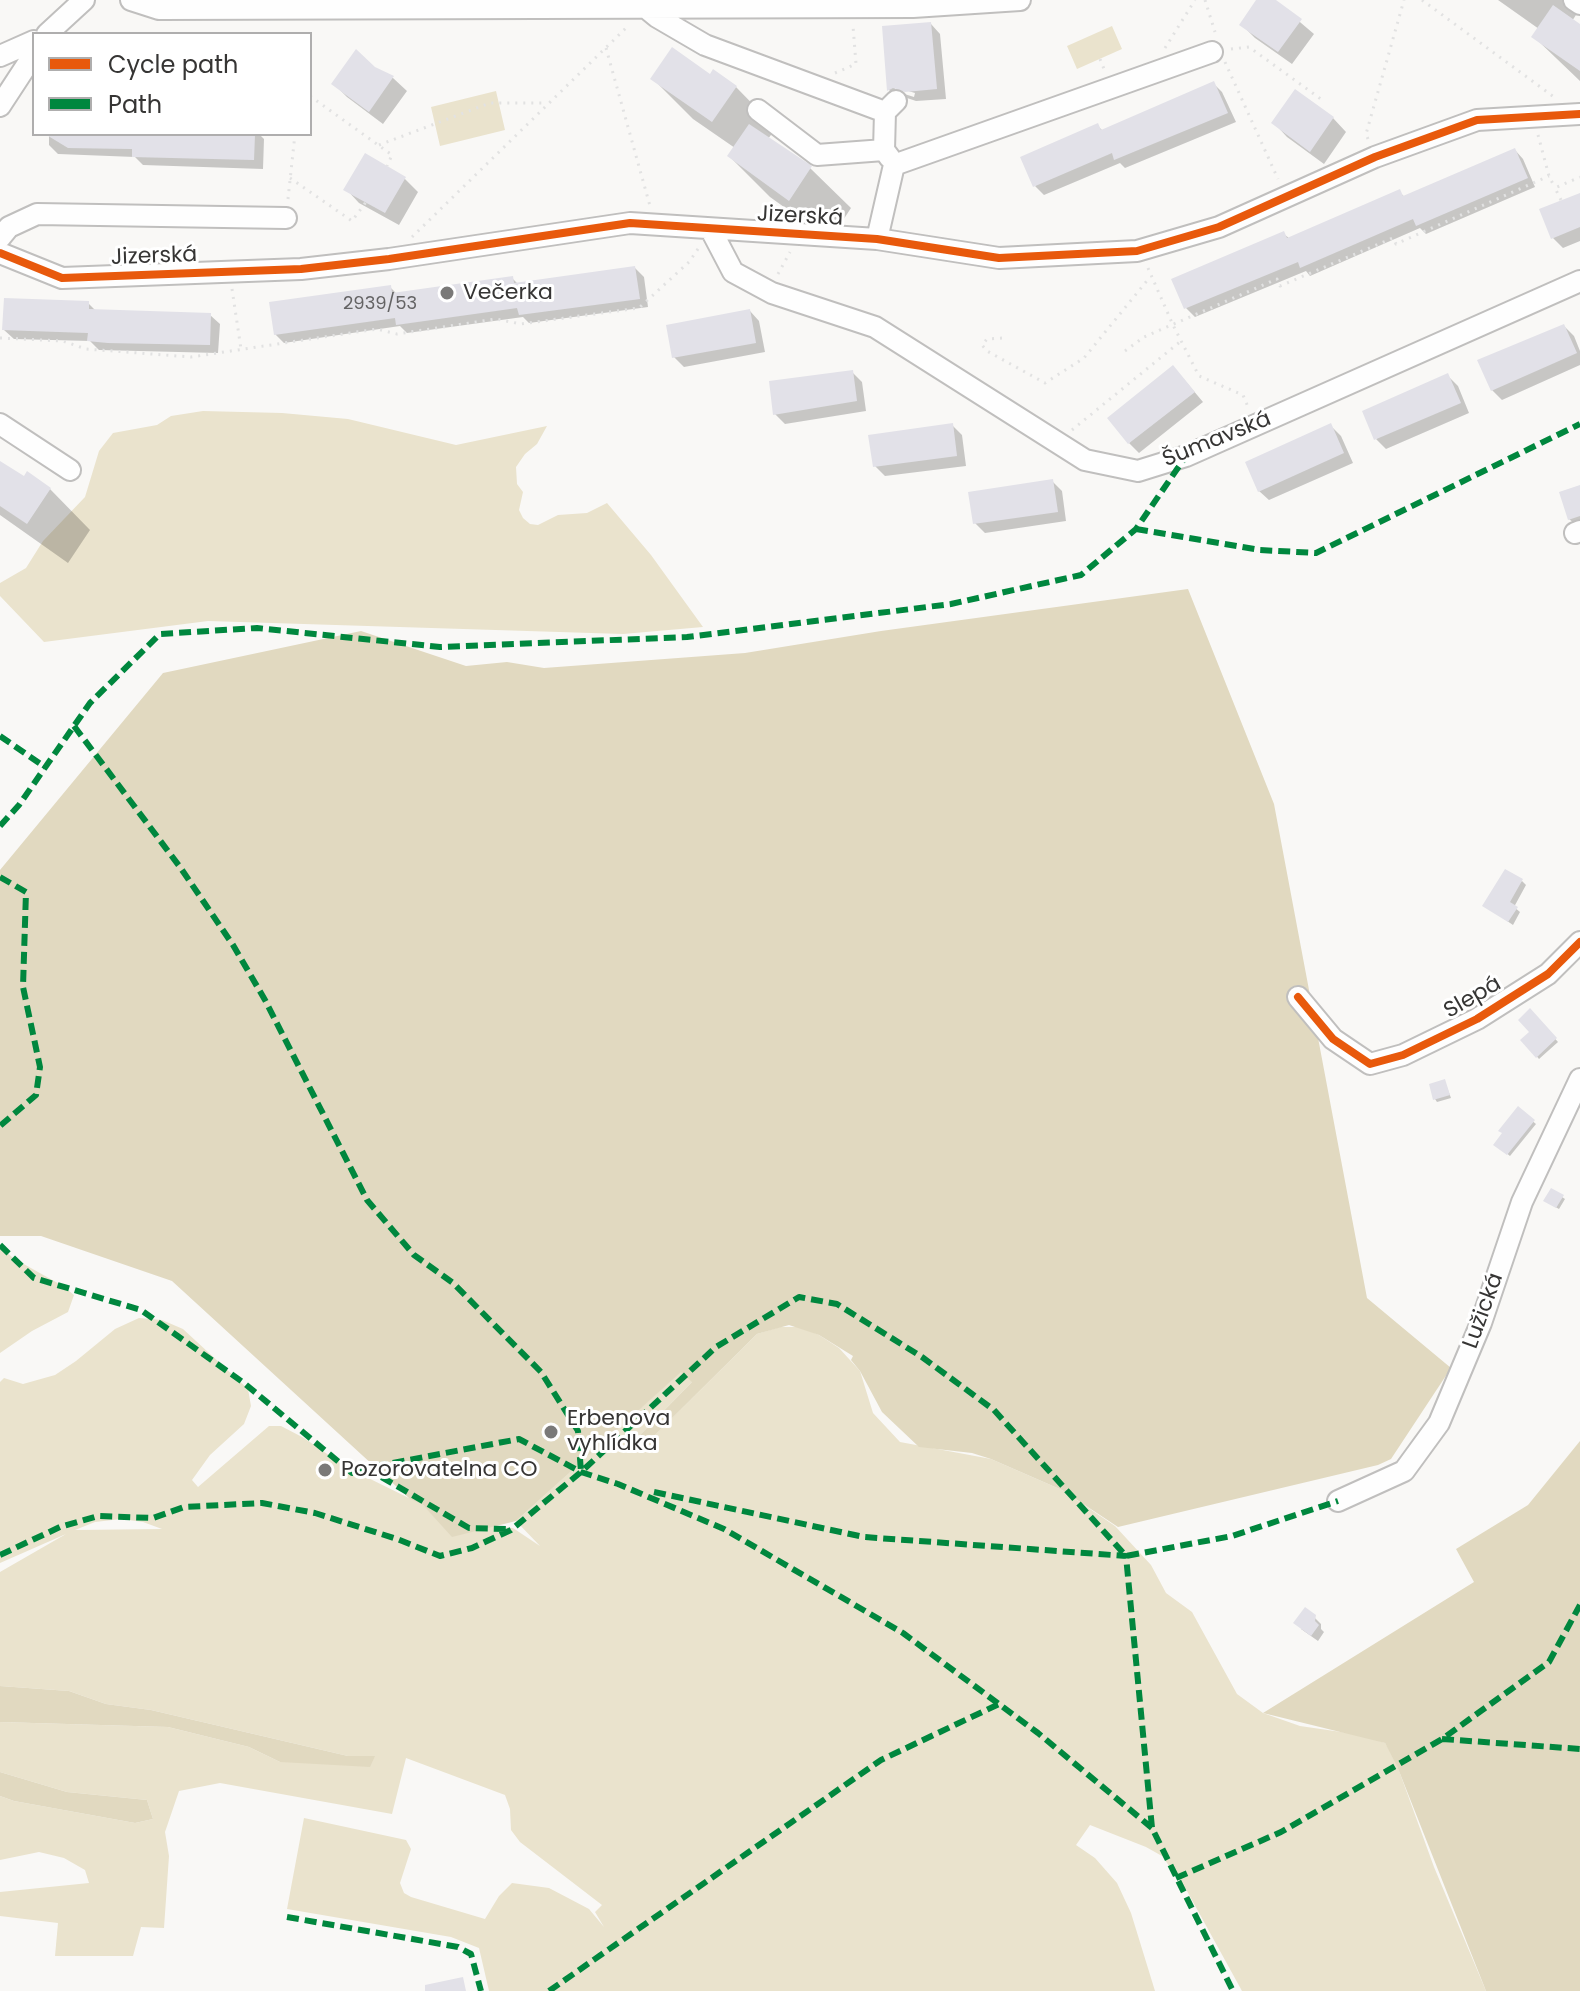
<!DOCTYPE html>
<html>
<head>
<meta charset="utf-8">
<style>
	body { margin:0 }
	#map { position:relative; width:1580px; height:1991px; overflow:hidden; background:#f9f8f6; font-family:Poppins,sans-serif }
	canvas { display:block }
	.legend { position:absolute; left:32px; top:32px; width:280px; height:104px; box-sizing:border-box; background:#fff; border:2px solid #afaeae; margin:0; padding:10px 14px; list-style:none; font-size:24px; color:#363534 }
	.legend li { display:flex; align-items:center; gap:16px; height:40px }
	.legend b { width:40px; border:2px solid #afaeae }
</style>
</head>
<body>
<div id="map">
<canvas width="1580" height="1991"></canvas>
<ul class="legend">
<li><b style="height:10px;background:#e8590c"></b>Cycle path</li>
<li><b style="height:10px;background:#00873e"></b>Path</li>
</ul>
</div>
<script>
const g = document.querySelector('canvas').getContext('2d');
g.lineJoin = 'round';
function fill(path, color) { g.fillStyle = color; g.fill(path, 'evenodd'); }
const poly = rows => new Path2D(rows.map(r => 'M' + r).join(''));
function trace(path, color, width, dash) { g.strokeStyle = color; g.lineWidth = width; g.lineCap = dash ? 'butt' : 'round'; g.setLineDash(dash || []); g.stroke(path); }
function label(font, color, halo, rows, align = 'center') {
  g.font = font + ' Poppins,sans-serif'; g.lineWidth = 6; g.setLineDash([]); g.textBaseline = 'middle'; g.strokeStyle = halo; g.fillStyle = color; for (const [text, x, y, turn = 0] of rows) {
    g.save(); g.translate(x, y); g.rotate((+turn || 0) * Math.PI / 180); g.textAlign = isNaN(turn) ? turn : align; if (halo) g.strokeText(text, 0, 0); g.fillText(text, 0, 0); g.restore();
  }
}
const green = poly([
	[1112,26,1122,49,1077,69,1067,46],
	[496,91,505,130,440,146,431,107],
	[203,411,282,413,348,419,456,445,547,426,537,444,525,454,516,467,517,484,523,492,519,510,523,518,530,524,538,525,558,515,587,513,607,503,651,555,703,627,623,634,208,621,44,642,0,596,0,583,26,568,43,541,85,497,99,451,113,433,157,425,171,416],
	[0,1246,13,1258,63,1286,74,1295,68,1312,32,1331,0,1353],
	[139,1318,162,1320,183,1329,248,1389,251,1406,244,1424,210,1455,192,1480,198,1487,269,1426,281,1426,304,1438,346,1467,423,1505,440,1522,513,1528,540,1546,516,1521,681,1371,693,1381,638,1437,646,1444,757,1334,780,1327,801,1327,819,1335,839,1348,860,1371,873,1413,900,1442,991,1459,1062,1490,1115,1526,1151,1565,1166,1593,1192,1612,1237,1694,1263,1713,1300,1726,1362,1735,1385,1743,1394,1757,1434,1867,1486,1991,1242,1991,1187,1891,1162,1856,1146,1847,1090,1825,1076,1845,1095,1858,1117,1883,1131,1913,1155,1991,489,1991,479,1948,451,1937,287,1909,304,1818,406,1840,411,1849,400,1883,404,1893,411,1897,485,1919,499,1896,512,1883,549,1888,589,1909,604,1927,595,1912,602,1905,520,1842,511,1830,510,1809,505,1795,406,1758,392,1814,220,1783,179,1791,165,1832,169,1856,164,1928,141,1927,133,1956,55,1956,58,1923,0,1916,0,1892,89,1883,85,1870,64,1858,39,1852,0,1860,0,1796,14,1801,135,1823,153,1819,147,1800,67,1792,0,1772,0,1722,168,1727,249,1747,280,1762,374,1756,348,1756,151,1710,106,1704,69,1691,0,1686,0,1572,66,1534,0,1563,0,1382,4,1378,23,1384,55,1375,76,1361,115,1329],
	[121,1519,143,1522,162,1529,75,1530,95,1522]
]);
const forest = poly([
	[1188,589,1274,804,1367,1298,1451,1368,1391,1459,1378,1465,1118,1527,1062,1490,991,1459,972,1453,919,1447,882,1412,860,1371,851,1360,853,1356,819,1335,789,1325,757,1334,645,1445,638,1437,692,1382,681,1372,516,1521,452,1537,423,1505,410,1499,172,1281,41,1236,0,1236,0,870,163,673,361,631,466,666,507,662,544,668,745,653,881,631],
	[1580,1441,1580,1991,1486,1991,1397,1766,1385,1743,1263,1713,1474,1582,1456,1549,1528,1505],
	[0,1686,69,1691,106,1704,151,1710,348,1756,375,1756,370,1767,280,1762,249,1747,168,1727,0,1722],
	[0,1772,67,1792,147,1800,153,1819,135,1823,14,1801,0,1796]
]);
const shadow = poly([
	[1259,0,1274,0,1314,34,1292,64,1255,38,1242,25],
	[1498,0,1572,0,1580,9,1572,21,1580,26,1580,81,1533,36,1539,29],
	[931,24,940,34,946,99,916,101,904,97,899,100,889,90,884,28],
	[895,87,915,93,914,97,895,91],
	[374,69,393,78,407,91,383,124,347,97,334,84],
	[710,76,736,87,776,128,768,139,810,168,851,208,830,240,770,197,729,156,735,148,693,119,652,78],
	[1213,83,1222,92,1236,122,1125,168,1120,163,1044,195,1035,186,1097,125,1103,131],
	[1333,118,1346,132,1324,164,1287,137,1274,123],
	[49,134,259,134,264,139,263,169,143,165,135,157,58,154,49,145],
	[1515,150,1523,159,1535,187,1426,234,1420,228,1310,276,1306,271,1195,317,1186,308,1174,280,1284,234,1290,239,1399,192,1405,197],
	[404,178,418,192,399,225,359,203,346,189],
	[1580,194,1580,241,1563,248,1553,238,1541,210],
	[635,268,644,277,648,307,529,323,523,317,407,333,400,326,284,343,275,334,390,287,397,294,512,278,519,285],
	[88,303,96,311,210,315,220,324,218,353,99,350,90,341,14,339,4,330],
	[750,311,759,321,765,352,684,367,674,357],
	[1564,326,1574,336,1580,351,1580,365,1502,400,1492,390],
	[852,372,862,382,866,411,785,424,775,414],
	[1448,376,1458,386,1469,413,1386,449,1376,439],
	[1182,377,1203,402,1139,453,1129,443],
	[952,425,962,435,966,466,885,476,875,466],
	[1331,426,1341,436,1353,463,1269,500,1259,491],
	[0,463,24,479,50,489,90,530,68,563,0,515],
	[1052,481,1062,491,1066,521,985,533,975,523],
	[1580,487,1580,523,1576,525,1569,519],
	[1522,881,1526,885,1514,907,1520,912,1513,925,1485,906],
	[1530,1011,1558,1042,1539,1059,1523,1040,1532,1032],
	[1445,1082,1451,1098,1437,1102,1435,1099],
	[1518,1109,1536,1124,1510,1156,1496,1145],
	[1562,1197,1565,1199,1559,1209,1548,1203],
	[1314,1617,1321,1624,1321,1629,1324,1632,1318,1641,1301,1629]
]);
const building = poly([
	[1256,0,1276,0,1302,19,1278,52,1239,25],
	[1553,5,1580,24,1580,71,1531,37],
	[931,22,937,89,905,92,893,88,887,91,882,26],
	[672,47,710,74,713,69,737,86,712,122,650,79],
	[356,49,375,67,394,76,369,112,331,84],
	[1214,81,1228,113,1114,160,1112,153,1033,187,1020,157,1098,123,1101,130],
	[1295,89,1334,117,1310,152,1271,123],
	[749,124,812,166,789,201,727,156],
	[45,134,255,134,254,160,132,157,132,149,68,148],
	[1515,148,1528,178,1416,226,1413,219,1300,268,1298,262,1184,309,1171,279,1284,231,1287,238,1400,189,1403,196],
	[365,153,406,177,385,213,343,190],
	[1580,193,1580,227,1551,239,1539,209],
	[635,266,640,299,519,315,517,308,396,325,395,318,274,335,269,302,391,285,392,293,513,276,514,283],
	[4,298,89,301,89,309,211,313,210,345,108,343,87,341,88,333,2,330],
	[750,309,756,343,672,358,666,325],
	[1564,324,1577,353,1491,391,1477,360],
	[1173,365,1195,392,1128,444,1107,418],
	[853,370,857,401,773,415,769,381],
	[1448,373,1461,403,1374,440,1362,411],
	[953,423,957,456,873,467,868,435],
	[1331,423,1344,453,1258,492,1245,462],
	[0,461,24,476,27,471,51,488,27,524,0,506],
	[1053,479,1058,512,973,524,968,492],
	[1580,485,1580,516,1568,520,1559,492],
	[1505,869,1523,879,1510,902,1518,907,1508,922,1482,906],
	[1530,1008,1557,1038,1536,1058,1520,1040,1529,1032,1518,1020],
	[1445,1079,1450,1095,1433,1100,1429,1084],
	[1518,1106,1535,1120,1507,1155,1493,1145,1502,1133,1498,1131],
	[1551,1188,1564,1195,1556,1208,1543,1201],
	[1305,1607,1316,1615,1315,1621,1319,1625,1311,1636,1293,1623],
	[463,1977,466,1991,425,1991,425,1985]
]);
const path = poly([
	[1205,0,1215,32],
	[1422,0,1554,97],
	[606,48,650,206],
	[1165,48,1195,0],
	[1231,49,1249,47,1325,102],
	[1100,59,1104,69],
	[1225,62,1278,179],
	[835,73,856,64,853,26],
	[310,96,392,155,387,166],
	[1538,135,1549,176,1555,188],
	[1368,139,1366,134,1404,0],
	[379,145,490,103,547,103],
	[290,178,352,221,366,202],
	[288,199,295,134],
	[1561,200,1555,188,1580,177],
	[412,237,627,27],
	[1148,268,1173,325,1199,376,1243,395,1248,407],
	[778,274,790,252],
	[232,289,241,349],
	[0,338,63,341,86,349,191,357,377,329,397,334,496,319,521,324,639,308,689,262,700,246],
	[1002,338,987,339,982,345,987,351,1045,383,1084,358,1150,277],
	[1125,351,1144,337,1277,279,1280,286,1393,238,1396,244,1549,176],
	[1072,430,1181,341]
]);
const minor = poly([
	[131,0,159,9,913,7,1020,0],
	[1574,0,1580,4],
	[646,8,657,17,705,45,885,112],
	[47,34,84,0],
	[0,56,34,41],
	[0,106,34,54],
	[758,110,817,155,884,150],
	[890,158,884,150,885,112,896,101],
	[711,230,733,272,772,293,875,327,1085,460,1138,471,1186,456,1580,281],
	[0,238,9,227,37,214,286,218],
	[877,239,894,165,1212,52],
	[0,253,62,278,301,269,389,259,630,223,877,239,999,258,1137,251,1219,227,1375,157,1477,120,1580,114],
	[0,424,70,470],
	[1575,533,1580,531],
	[1298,997,1333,1039,1370,1064,1403,1055,1477,1019,1548,974,1580,942],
	[1338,1501,1404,1471,1439,1423,1481,1323,1522,1202,1580,1079]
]);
const quiet = poly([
	[1136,529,1260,550,1316,553,1580,424],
	[74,726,180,867,233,945,265,1000,367,1200,414,1255,453,1283,541,1372,578,1431,581,1472],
	[0,736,45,767],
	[0,826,19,805,90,703,160,634,257,628,440,647,687,637,951,604,1081,575,1136,529,1186,456],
	[0,877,26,892,23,987,40,1067,36,1095,0,1126],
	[0,1245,34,1278,141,1310,244,1383,352,1473,366,1468,519,1439,581,1472,618,1484,724,1529,903,1633,1038,1733,1152,1828],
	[366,1468,469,1528,506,1529],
	[654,1492,864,1537,1126,1556,1152,1828,1233,1991],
	[0,1555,60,1527,98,1516,153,1518,184,1507,262,1503,315,1513,397,1539,440,1556,472,1548,511,1530,581,1472,716,1347,799,1297,837,1304,922,1357,994,1410,1126,1556,1232,1536,1338,1501],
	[1442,1739,1580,1749],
	[1176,1878,1281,1832,1442,1739,1549,1662,1580,1605],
	[287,1917,458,1947,471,1954,481,1991],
	[549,1991,881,1760,999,1704]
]);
const cycleway = poly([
	[0,253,62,278,301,269,389,259,630,223,877,239,999,258,1137,251,1219,227,1375,157,1477,120,1580,114],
	[1298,997,1333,1039,1370,1064,1403,1055,1477,1019,1548,974,1580,942]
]);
const markers = [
	[447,293,8,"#7a7978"],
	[551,1432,8,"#7a7978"],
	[325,1470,8,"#7a7978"]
];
const numberNames = [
	["2939/53",380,304]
];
const streetNames = [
	["Jizerská",800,217,3],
	["Jizerská",154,257,-2],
	["Šumavská",1217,440,-22],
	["Slepá",1473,998,-30],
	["Lužická",1484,1311,-70]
];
const poiNames = [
	["Večerka",463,293],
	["Erbenova",567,1419],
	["vyhlídka",567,1444],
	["Pozorovatelna CO",341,1470]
];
fill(green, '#eae3cd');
fill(forest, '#e1d9c0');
fill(shadow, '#0003');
fill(building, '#e2e1e8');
trace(minor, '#c0bfbe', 24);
trace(path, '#e2e2e2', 3, [2, 6]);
trace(minor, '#fefefe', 20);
trace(quiet, '#00873e', 6, [12, 6]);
trace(cycleway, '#e8590c', 8);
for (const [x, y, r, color] of markers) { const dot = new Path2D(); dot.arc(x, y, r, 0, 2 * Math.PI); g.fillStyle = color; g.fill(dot); trace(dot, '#fff', 3); }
label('18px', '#646364', null, numberNames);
label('22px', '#363534', '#fff', streetNames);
label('22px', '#363534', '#fff', poiNames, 'left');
</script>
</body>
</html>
